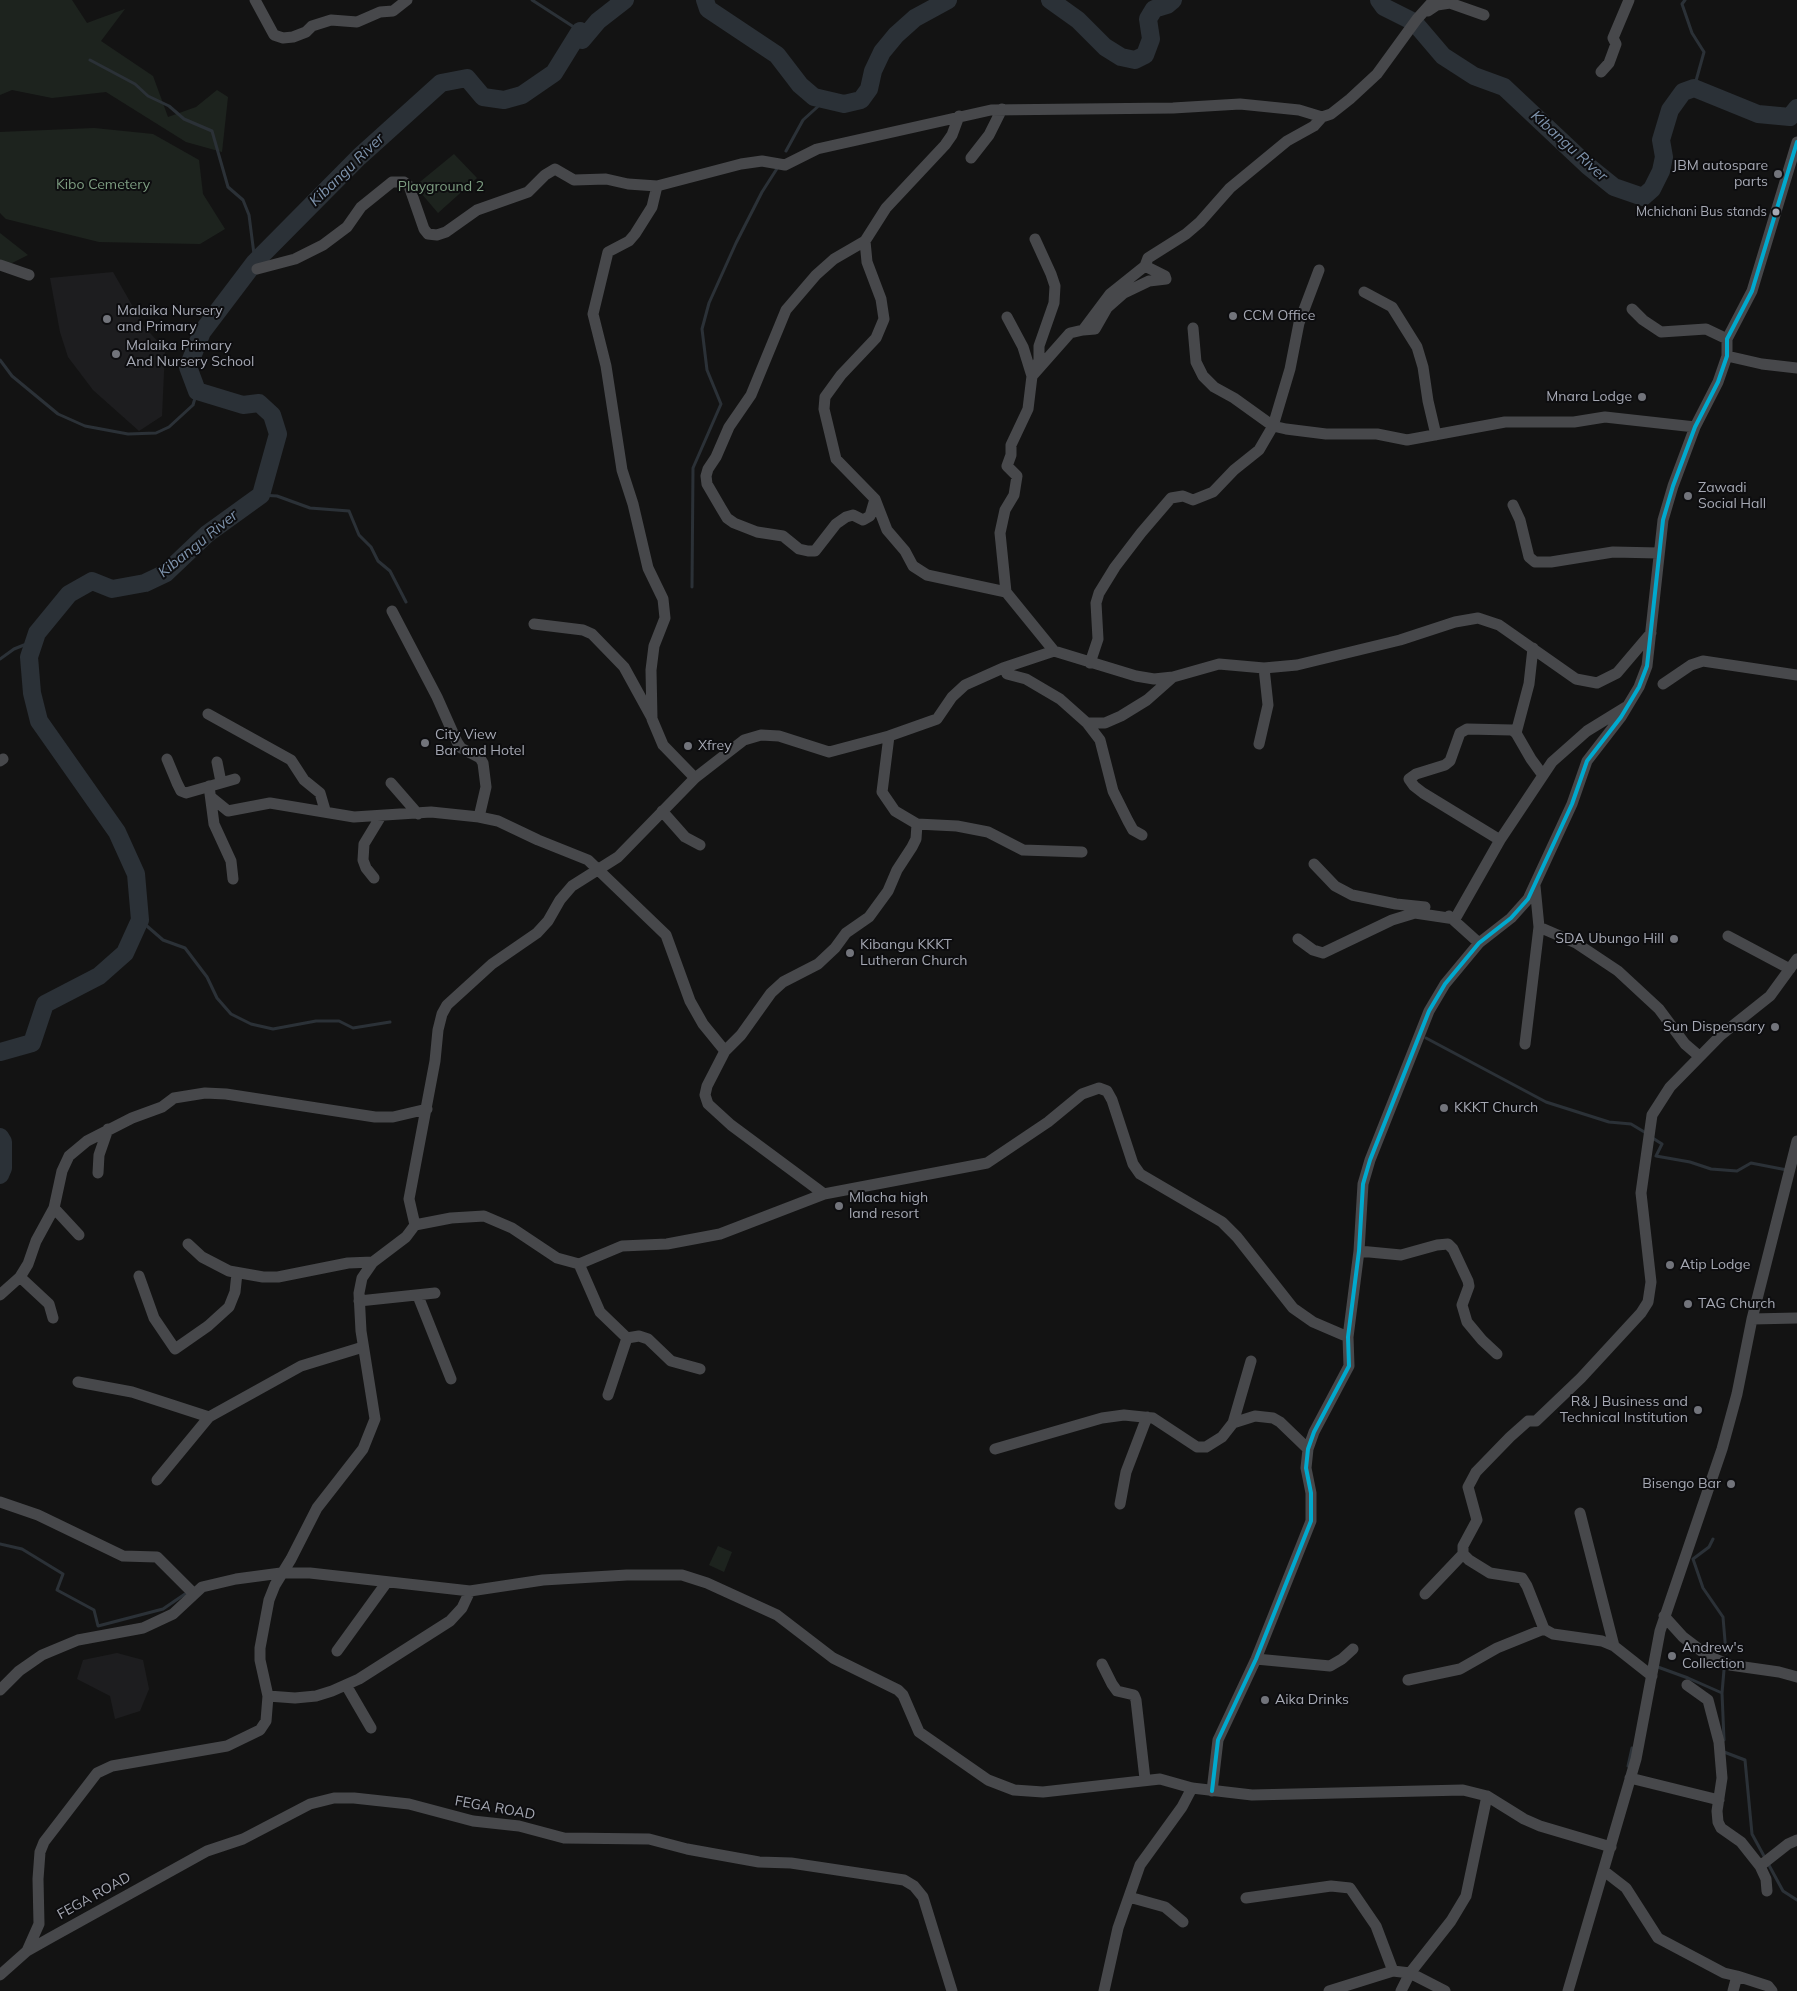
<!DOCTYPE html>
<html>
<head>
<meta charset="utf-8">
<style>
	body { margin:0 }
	canvas { display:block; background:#131313 }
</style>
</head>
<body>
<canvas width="1797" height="1991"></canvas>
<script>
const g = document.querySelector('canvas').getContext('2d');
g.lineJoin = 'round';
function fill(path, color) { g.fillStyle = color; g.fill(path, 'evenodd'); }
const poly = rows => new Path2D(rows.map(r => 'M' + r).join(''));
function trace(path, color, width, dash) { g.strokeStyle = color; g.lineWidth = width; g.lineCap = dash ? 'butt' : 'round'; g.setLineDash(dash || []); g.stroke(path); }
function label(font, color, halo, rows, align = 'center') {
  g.font = font + ' Mulish,sans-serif'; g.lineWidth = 4; g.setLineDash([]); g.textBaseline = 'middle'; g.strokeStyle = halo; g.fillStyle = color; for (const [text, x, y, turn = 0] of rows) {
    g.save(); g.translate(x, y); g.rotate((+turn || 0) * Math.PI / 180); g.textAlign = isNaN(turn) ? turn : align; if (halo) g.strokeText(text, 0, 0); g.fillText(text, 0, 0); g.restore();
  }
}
const built = poly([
	[113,272,144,326,165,350,162,416,139,431,93,390,68,357,60,332,50,278],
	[117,1653,143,1660,149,1689,140,1711,115,1719,110,1696,77,1679,83,1660]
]);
const green = poly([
	[0,0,72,0,87,23,125,9,101,41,153,76,168,117,196,107,217,90,228,97,222,152,186,142,106,92,52,98,12,90,0,95],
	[94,128,153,134,199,160,203,194,225,229,200,244,99,242,6,219,0,213,0,132],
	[454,154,477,178,438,213,415,186],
	[0,233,28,255,0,269],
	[718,1546,732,1552,724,1572,709,1565]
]);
const stream = poly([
	[532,0,580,31],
	[1685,0,1682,4,1692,33,1704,52,1694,88],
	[90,60,135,84,148,96,169,106,184,119,212,131,228,187,243,200,249,215,255,262],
	[786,151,803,120,824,101],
	[0,360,12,376,58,414,85,426,128,434,156,433,169,427,193,405,197,391],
	[261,495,277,496,310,508,349,511,359,535,371,547,378,561,390,571,406,602],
	[692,587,693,468,721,404,707,370,702,329,709,303,736,243,762,192,778,167],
	[0,659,14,649,34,641],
	[140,920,163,940,185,948,207,977,217,998,231,1014,251,1024,273,1029,316,1021,339,1021,353,1028,390,1022],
	[1426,1038,1546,1102,1609,1122,1631,1124,1646,1133],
	[1651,1137,1662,1144,1656,1156,1690,1162,1711,1169,1737,1171,1751,1163,1787,1170],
	[1713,1539,1709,1547,1693,1559,1703,1588,1723,1617,1726,1653],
	[0,1544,22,1549,63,1574,57,1590,94,1610,98,1626,163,1609,185,1594],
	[1655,1666,1688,1678,1722,1693,1724,1740],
	[1722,1693,1724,1670],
	[1724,1752,1745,1760,1752,1834,1783,1891,1797,1900],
	[1628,1766,1632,1748]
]);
const river = poly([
	[705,0,708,9,777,55,800,85,814,97,844,104,861,100,869,89,873,71,882,52,896,35,915,18,948,0],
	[1050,0,1078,20,1105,47,1121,57,1135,60,1145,55,1151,39,1148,19,1154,9,1167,5,1173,0],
	[1379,0,1384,7,1414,22,1443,56,1474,76,1504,87,1588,166,1614,187,1643,197,1652,189,1661,171,1664,157,1661,140,1670,110,1683,92,1694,88,1758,114,1790,117,1797,108],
	[0,1052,32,1043,45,1004,99,976,125,953,140,920,136,874,117,832,39,721,32,693,29,657,37,633,69,594,92,581,112,589,145,583,166,573,207,534,261,495,278,434,272,415,259,403,243,405,197,391,188,367,202,332,255,262,359,157,441,83,467,78,483,97,504,100,522,95,554,73,580,31,582,40,598,21,625,0],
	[0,1137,3,1142,3,1168,0,1175]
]);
const minor = poly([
	[255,0,274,35,283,38,293,37,306,32,312,26,331,20,357,22,380,12,393,11,407,0],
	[1428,11,1437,5,1450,3,1484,15],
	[1601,72,1609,63,1616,44,1613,38,1629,0],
	[971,158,989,135,1002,109],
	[657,186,652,207,635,234,629,241,608,252,593,314,606,366,622,470,633,504,648,568,663,599,665,618,654,646,651,670,652,719,663,745,695,778],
	[865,241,867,262,881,299,884,319,876,338,841,375,825,397,824,409,836,459,875,499,887,530,905,551,913,566,927,575,1006,592,1054,651],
	[0,265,29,275],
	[257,269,295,259,323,245,347,227,361,207,392,182,404,182,409,186,424,229,428,234,437,235,446,232,477,210,528,192,545,175,555,169,574,180,606,179,628,184,657,186,741,164,762,161,785,165,817,149,991,110,1173,108,1240,104,1299,110,1322,117,1331,114,1350,99,1377,74,1417,19,1434,0],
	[1364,292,1392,307,1417,347,1423,367,1428,401,1436,435],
	[1632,309,1643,320,1661,332,1706,329,1727,339],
	[1193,328,1196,362,1203,376,1214,387,1234,398,1273,426,1286,429,1326,434,1377,434,1407,440,1505,422,1574,422,1605,417,1695,427],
	[1083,330,1095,329,1107,308,1124,293,1149,281,1166,279,1165,276,1145,266],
	[1727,356,1762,364,1797,368],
	[1035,370,1039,360,1039,346,1054,303,1055,286,1051,274,1035,239],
	[1032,376,1070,333,1083,330,1110,294,1145,266,1148,258,1186,234,1200,222,1230,188,1287,141,1314,126,1322,117],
	[875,499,870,516,863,520,853,515,846,517,836,524,815,551,808,551,799,549,783,536,757,532,734,523,727,518,721,508,707,484,706,476,708,469,716,457,729,427,751,395,786,310,816,275,834,259,865,241,886,208,945,145,952,135,959,116],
	[1513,505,1520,520,1529,557,1535,562,1551,562,1613,552,1659,553],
	[1006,592,1000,533,1005,510,1014,495,1017,476,1007,466,1011,455,1011,445,1028,409,1032,376,1023,347,1007,317],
	[392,611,437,697,457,742,461,748,480,758,483,763,486,787,479,817],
	[534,624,583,630,592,634,624,667,652,718],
	[1090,663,1098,639,1096,603,1099,593,1115,567,1141,533,1171,498,1183,496,1193,500,1213,492,1234,470,1259,450,1273,426,1290,369,1299,323,1319,270],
	[1007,674,1026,679,1060,699,1087,723,1100,740,1113,791,1128,821,1133,830,1142,835],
	[1663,684,1691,665,1703,661,1797,675],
	[208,714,291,760,304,780,320,793,325,810],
	[1087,723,1105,723,1121,716,1147,700,1173,677],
	[1516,733,1529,684,1533,648],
	[1259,744,1268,705,1264,668],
	[167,759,177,783,181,791,186,793,235,779],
	[0,761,3,759],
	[217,762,221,782],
	[391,783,418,814],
	[209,786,214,824,231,861,233,879],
	[212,798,228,811,270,803,354,817,431,812,479,817,498,821,538,840,588,860,666,935,690,1001,703,1024,725,1051],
	[662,811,685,837,700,845],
	[917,824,957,826,988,832,1023,850,1082,852],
	[1500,840,1423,793,1414,786,1409,779,1416,774,1445,765,1450,761,1460,733,1467,729,1512,730,1516,733,1531,759,1542,774],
	[1314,864,1335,886,1352,895,1396,904,1425,907],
	[374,878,366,868,363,860,364,844,381,816],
	[1449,916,1479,943],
	[1539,927,1576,943,1618,971,1659,1009,1685,1044,1699,1056],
	[1728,936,1790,969],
	[1298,939,1313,950,1323,953,1392,920,1415,913,1455,919,1500,840,1552,762,1587,731,1626,707],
	[1525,1044,1539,927,1535,886],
	[98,1173,99,1155,108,1129],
	[824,1194,731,1125,708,1104,705,1095,707,1086,725,1051,741,1035,771,993,783,982,818,964,835,948,846,933,869,917,888,891,897,870,912,847,916,839,917,824,895,811,882,792,889,736],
	[54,1208,79,1235],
	[415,1225,409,1199,435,1061,438,1030,442,1014,447,1005,492,964,537,933,548,921,560,900,572,886,618,857,695,778,744,740,761,735,779,736,829,752,889,736,937,719,952,697,965,685,1003,668,1054,651,1136,676,1154,679,1173,677,1219,664,1264,668,1297,665,1400,640,1455,622,1478,618,1499,625,1576,679,1597,683,1617,673,1651,633],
	[415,1225,451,1218,484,1216,512,1228,557,1258,579,1264,622,1246,667,1244,720,1234,824,1194,987,1163,1048,1122,1082,1094,1099,1088,1107,1091,1112,1100,1133,1164,1140,1174,1222,1222,1237,1237,1293,1308,1313,1322,1348,1337],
	[188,1244,202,1257,229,1271,263,1277,278,1277,348,1263,373,1262],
	[1359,1251,1401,1255,1437,1245,1448,1244,1453,1249,1468,1281,1469,1286,1462,1305,1467,1322,1482,1340,1497,1354],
	[579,1264,600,1312,627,1338,608,1395],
	[139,1276,154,1318,175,1349,208,1326,229,1307,235,1292,237,1273],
	[20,1277,49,1304,53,1318],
	[0,1295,20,1277,28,1264,36,1241,54,1208,62,1171,69,1156,87,1141,132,1118,162,1107,174,1098,205,1093,226,1094,375,1117,393,1117,427,1109],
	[418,1296,451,1379],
	[359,1301,435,1293],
	[1752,1319,1797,1318],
	[627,1338,639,1336,648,1339,671,1361,700,1369],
	[78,1382,132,1392,209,1417],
	[1233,1423,1251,1361],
	[995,1449,1102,1418,1124,1415,1153,1418,1197,1447,1206,1447,1222,1437,1233,1423,1255,1416,1273,1418,1280,1422,1308,1449],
	[157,1480,209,1417,301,1366,363,1347],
	[0,1502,38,1515,123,1556,157,1557,194,1594],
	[1120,1504,1126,1472,1147,1417],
	[1580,1513,1614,1646],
	[1425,1594,1463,1554],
	[1664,1616,1683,1637,1708,1656,1730,1665,1779,1672,1797,1677],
	[337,1651,387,1582],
	[1256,1659,1330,1666,1342,1659,1353,1649],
	[1102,1664,1112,1684,1117,1691,1134,1695,1136,1700,1145,1779],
	[1652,1676,1614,1646,1602,1641,1553,1634,1544,1629,1527,1586,1522,1578,1490,1573,1469,1560,1463,1554,1463,1546,1477,1520,1468,1487,1476,1472,1510,1437,1528,1421,1536,1421,1581,1378,1641,1313,1648,1302,1651,1282,1641,1193,1652,1115,1670,1087,1721,1035,1770,996,1797,959],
	[1408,1680,1460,1669,1497,1648,1544,1629],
	[346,1685,371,1728],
	[1687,1685,1708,1700,1719,1742,1722,1778,1717,1811,1718,1822,1721,1828,1741,1842,1760,1866,1766,1879,1767,1891],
	[0,1690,19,1671,42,1655,78,1640,143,1628,173,1614,202,1587,236,1579,281,1573,310,1573,470,1591,543,1580,627,1575,682,1575,707,1583,777,1615,833,1658,898,1690,903,1695,919,1732,988,1780,1014,1790,1043,1792,1160,1779,1192,1788,1252,1795,1463,1790,1487,1796,1524,1819,1540,1826,1611,1847],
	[268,1696,295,1698,316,1696,332,1691,359,1679,450,1621,462,1608,470,1591],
	[1630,1778,1719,1800],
	[1212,1791,1218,1740,1256,1659,1311,1521,1311,1493,1306,1468,1308,1449,1314,1432,1349,1366,1348,1337,1359,1251,1363,1184,1370,1160,1429,1011,1445,984,1479,943,1511,918,1528,899,1572,804,1587,761,1621,717,1639,687,1647,666,1663,520,1673,486,1695,427,1718,382,1727,356,1727,339,1752,291,1797,142],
	[1760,1866,1788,1844,1797,1840],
	[1604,1871,1626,1888,1658,1938,1724,1973,1737,1976,1733,1991],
	[1129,1897,1165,1907,1183,1922],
	[1246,1898,1331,1886,1350,1888,1376,1926,1393,1971],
	[27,1951,39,1924,38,1879,40,1852,44,1842,97,1773,112,1766,227,1746,260,1730,266,1721,268,1696,260,1660,260,1648,269,1600,275,1585,291,1559,317,1508,363,1449,375,1419,361,1331,359,1293,362,1278,373,1262,406,1237,415,1225],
	[0,1975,27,1951,50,1938,207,1851,243,1839,310,1804,334,1798,354,1798,409,1804,473,1821,519,1826,564,1838,649,1839,687,1849,759,1862,791,1863,904,1880,914,1886,923,1897,952,1991],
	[1737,1976,1768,1986,1772,1991],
	[1104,1991,1118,1928,1140,1865,1182,1807,1192,1788],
	[1329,1991,1393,1971,1410,1973,1445,1991],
	[1401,1991,1410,1973,1451,1921,1466,1896,1487,1796],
	[1568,1991,1636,1759,1660,1631,1722,1449,1737,1394,1752,1319,1797,1141]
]);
const bus1 = poly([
	[1212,1791,1218,1740,1256,1659,1311,1521,1311,1493,1306,1468,1308,1449,1314,1432,1349,1366,1348,1337,1359,1251,1363,1184,1370,1160,1429,1011,1445,984,1479,943,1511,918,1528,899,1572,804,1587,761,1621,717,1639,687,1647,666,1663,520,1673,486,1695,427,1718,382,1727,356,1727,339,1752,291,1797,142]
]);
const markers = [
	[1778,174,5,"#72747b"],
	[1776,212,4.5,"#a5a8b3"],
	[1233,316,5,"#72747b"],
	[107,319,5,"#72747b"],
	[116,354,5,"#72747b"],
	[1642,397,5,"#72747b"],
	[1688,496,5,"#72747b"],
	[425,743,5,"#72747b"],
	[688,746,5,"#72747b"],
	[1674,939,5,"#72747b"],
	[850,953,5,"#72747b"],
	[1775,1027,5,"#72747b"],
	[1444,1108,5,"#72747b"],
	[839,1206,5,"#72747b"],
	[1670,1265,5,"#72747b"],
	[1688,1304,5,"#72747b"],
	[1698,1410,5,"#72747b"],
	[1731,1484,5,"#72747b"],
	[1672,1656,5,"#72747b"],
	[1265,1700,5,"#72747b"]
];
const busNames = [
	["Mchichani Bus stands",1767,212]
];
const poiNames = [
	["JBM autospare",1768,166,"right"],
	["parts",1768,182,"right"],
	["Malaika Nursery",117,311],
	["and Primary",117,327],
	["CCM Office",1243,316],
	["Malaika Primary",126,346],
	["And Nursery School",126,362],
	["Mnara Lodge",1632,397,"right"],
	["Zawadi",1698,488],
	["Social Hall",1698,504],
	["City View",435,735],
	["Bar and Hotel",435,751],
	["Xfrey",698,746],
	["SDA Ubungo Hill",1664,939,"right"],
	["Kibangu KKKT",860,945],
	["Lutheran Church",860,961],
	["Sun Dispensary",1765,1027,"right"],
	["KKKT Church",1454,1108],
	["Mlacha high",849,1198],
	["land resort",849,1214],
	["Atip Lodge",1680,1265],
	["TAG Church",1698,1304],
	["R& J Business and",1688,1402,"right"],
	["Technical Institution",1688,1418,"right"],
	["Bisengo Bar",1721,1484,"right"],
	["Andrew's",1682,1648],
	["Collection",1682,1664],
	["Aika Drinks",1275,1700]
];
const parkNames = [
	["Kibo Cemetery",103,185],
	["Playground 2",441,187]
];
const streetNames = [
	["FEGA ROAD",495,1808,10],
	["FEGA ROAD",94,1896,-29]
];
const waterNames = [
	["Kibangu River",1569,146,42],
	["Kibangu River",347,170,-44],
	["Kibangu River",198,544,-39]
];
fill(built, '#1d1d1f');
fill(green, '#1d231e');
trace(stream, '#2b3137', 3);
trace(river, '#2b3137', 18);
trace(minor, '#47484b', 11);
trace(bus1, '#00a9ce', 4);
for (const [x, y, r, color] of markers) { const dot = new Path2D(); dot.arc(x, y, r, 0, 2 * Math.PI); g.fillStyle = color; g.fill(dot); trace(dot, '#0d0d0f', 2); }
label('13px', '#a5a8b3', '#0d0d0f', busNames, 'right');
label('14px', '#a5a8b3', '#0d0d0f', poiNames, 'left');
label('14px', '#7d9d81', '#0d0d0f', parkNames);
label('14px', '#a5a8b3', '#0d0d0f', streetNames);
label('italic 15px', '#7e93ac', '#0d0d0f', waterNames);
</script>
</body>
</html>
